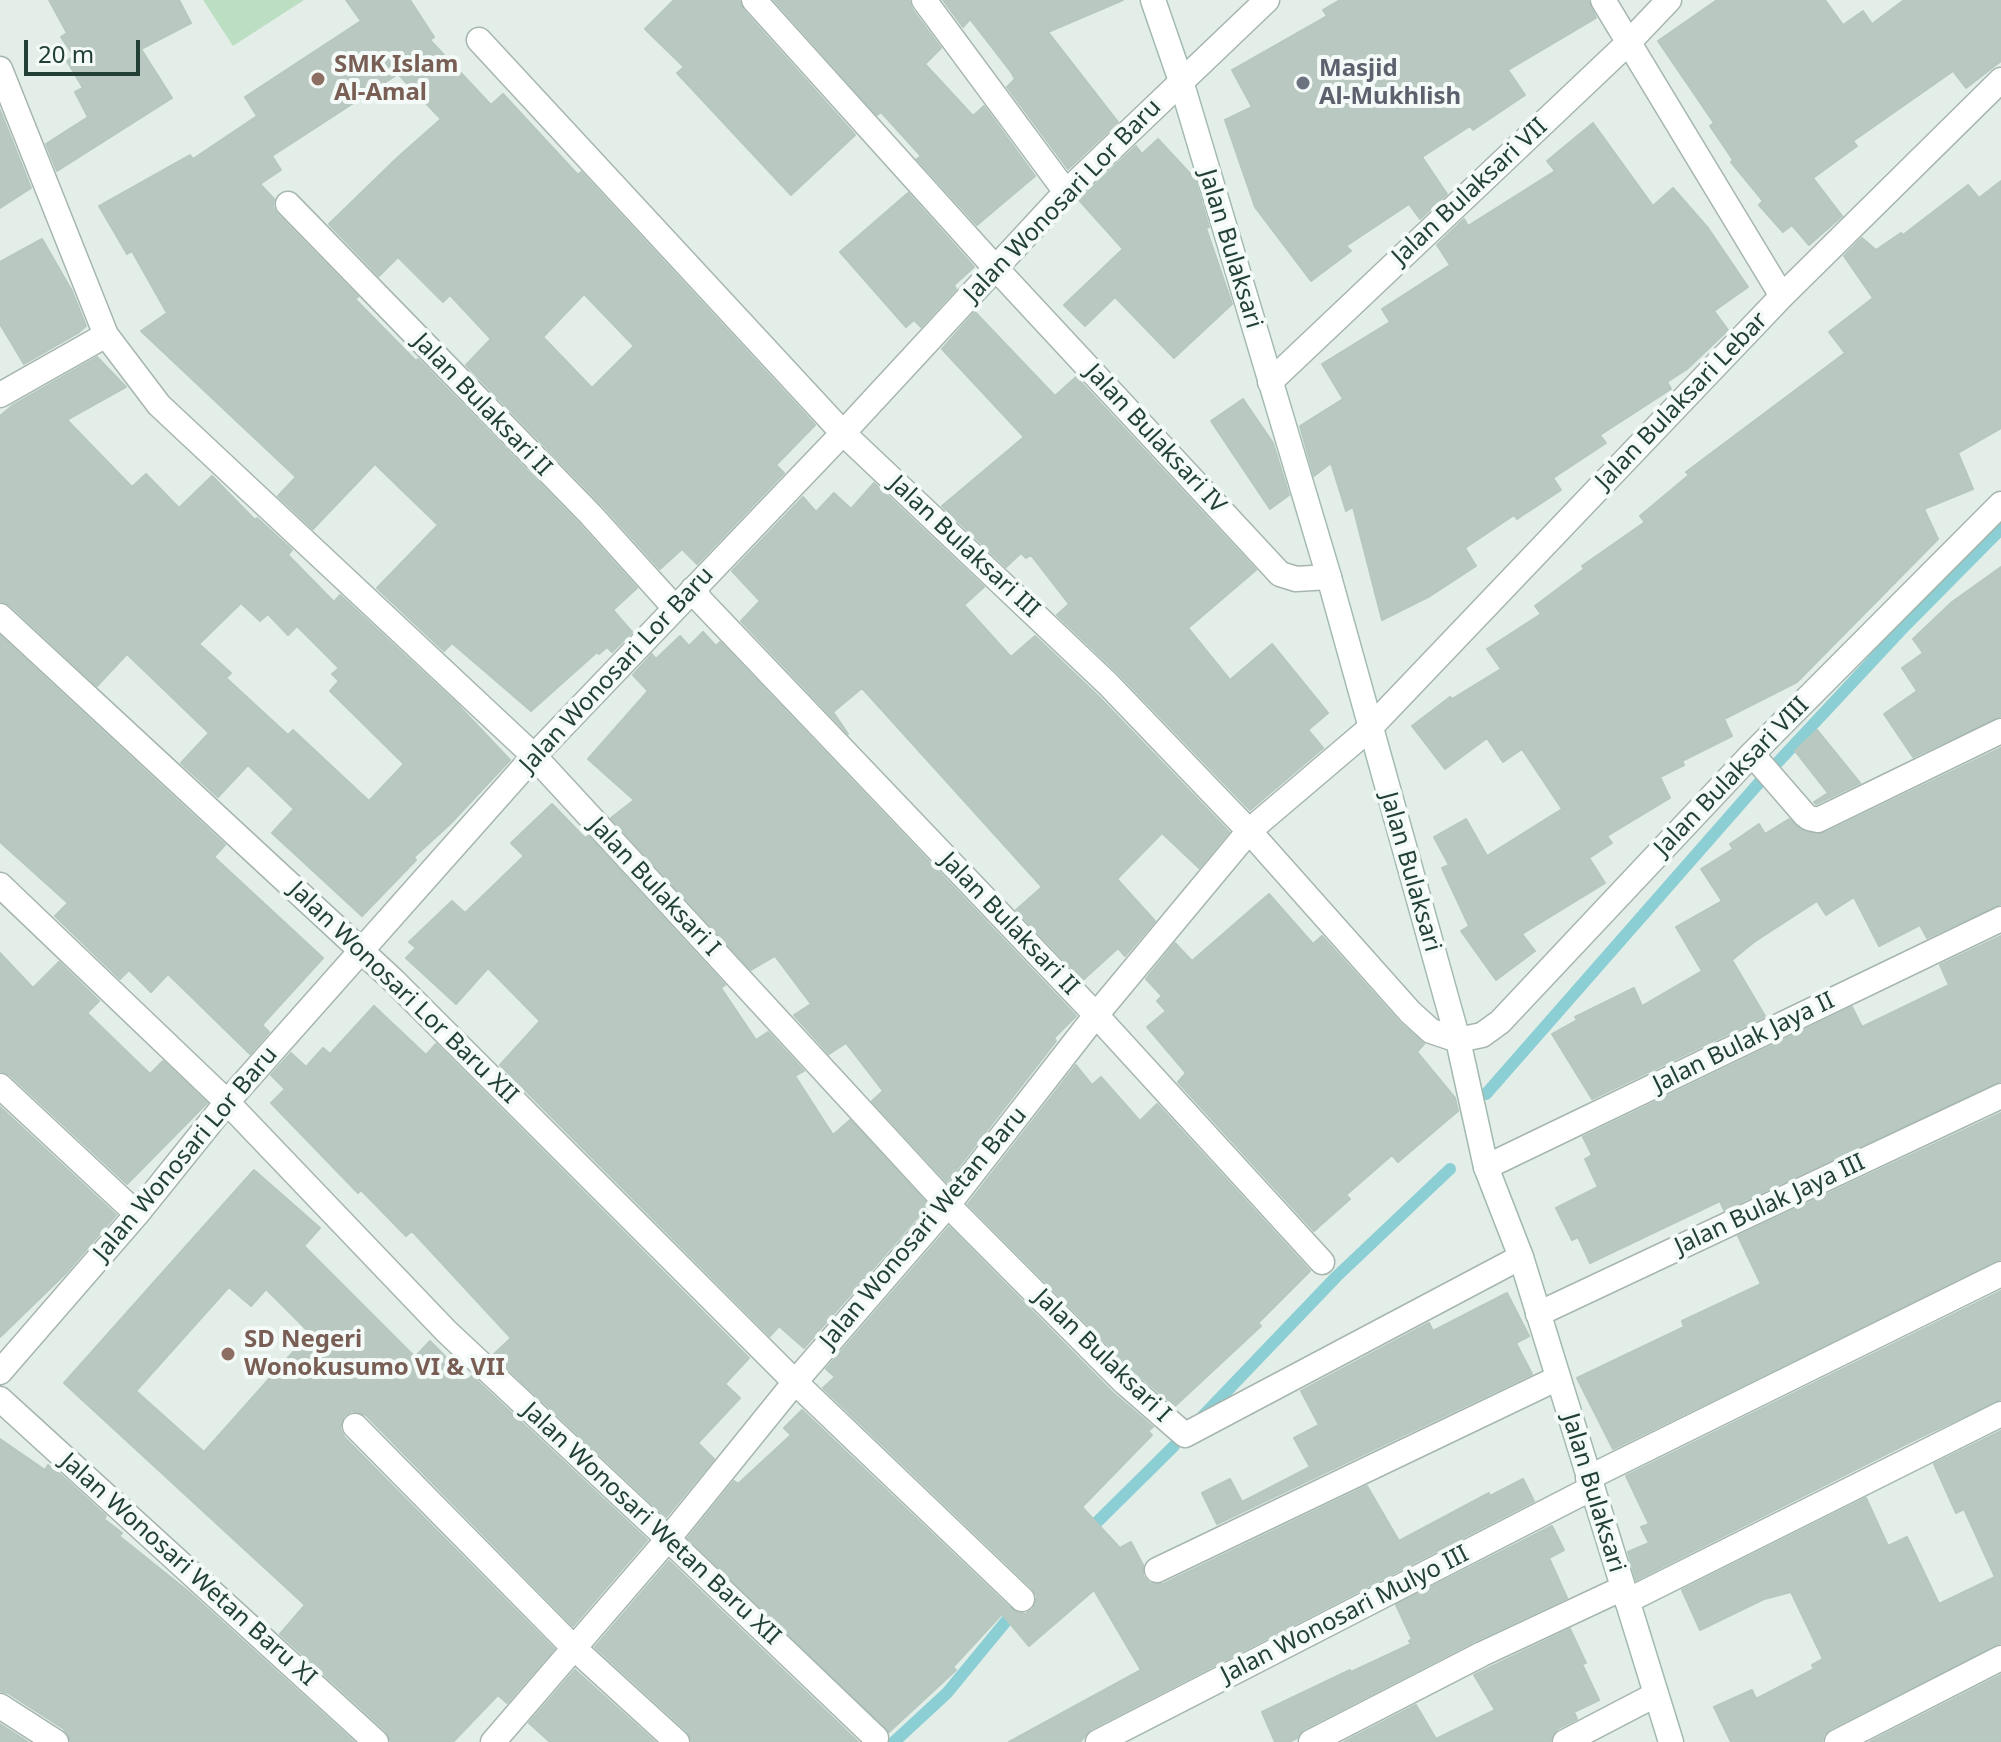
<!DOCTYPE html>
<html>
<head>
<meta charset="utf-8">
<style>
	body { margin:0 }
	#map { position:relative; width:2001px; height:1742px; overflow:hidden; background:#e4eee8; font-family:"Noto Sans",sans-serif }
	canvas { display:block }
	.scale { position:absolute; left:24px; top:40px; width:116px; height:36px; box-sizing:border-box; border:4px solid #224036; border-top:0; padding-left:10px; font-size:24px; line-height:28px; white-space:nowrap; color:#224036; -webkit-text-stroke:6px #f4faf7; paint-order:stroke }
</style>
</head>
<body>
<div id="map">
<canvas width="2001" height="1742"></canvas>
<div class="scale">20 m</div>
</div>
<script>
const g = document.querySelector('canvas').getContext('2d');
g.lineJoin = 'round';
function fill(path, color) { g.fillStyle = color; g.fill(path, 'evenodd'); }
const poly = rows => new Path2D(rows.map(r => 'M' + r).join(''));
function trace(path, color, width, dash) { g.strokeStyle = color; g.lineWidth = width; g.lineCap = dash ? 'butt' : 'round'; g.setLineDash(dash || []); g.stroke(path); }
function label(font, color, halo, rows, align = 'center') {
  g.font = font + ' "Noto Sans",sans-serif'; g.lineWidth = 8; g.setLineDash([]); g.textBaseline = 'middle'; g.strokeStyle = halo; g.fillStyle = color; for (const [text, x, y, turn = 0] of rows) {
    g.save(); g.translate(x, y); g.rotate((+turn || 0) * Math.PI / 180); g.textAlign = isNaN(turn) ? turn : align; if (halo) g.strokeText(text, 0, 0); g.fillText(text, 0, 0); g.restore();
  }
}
const green = poly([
	[203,0,304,0,233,46]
]);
const stream = poly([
	[1486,1094,1765,776,1904,627,2001,529],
	[1201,1418,1336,1277,1450,1169],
	[1085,1534,1174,1446],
	[894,1742,947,1693,1026,1597]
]);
const building = poly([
	[49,0,179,0,191,23,141,49,172,98,57,171,46,144,88,117,75,92,83,88,67,61,74,56,61,37,67,33,49,0],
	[346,0,410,0,434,37,430,40,491,105,503,94,578,175,581,172,815,425,776,465,784,473,697,564,682,549,660,569,602,505,466,365,491,339,450,295,443,302,398,257,379,276,329,224,397,158,441,119,398,74,272,156,281,170,260,184,274,199,273,207,277,214,358,297,355,299,416,361,418,359,580,525,637,588,613,610,632,632,612,652,607,647,599,654,597,652,531,711,452,643,444,651,377,588,438,525,375,464,313,529,278,496,296,477,141,331,167,313,132,251,127,254,99,206,190,155,193,159,257,116,245,97,361,21,346,0],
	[584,294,634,346,592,388,543,337,584,294],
	[674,0,739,0,743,10,855,135,791,195,677,73,684,67,645,29,674,0],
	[774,0,909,0,912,9,941,48,925,64,973,116,984,106,1035,176,977,225,917,159,921,156,881,112,877,115,774,0],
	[943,0,1123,0,1048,32,1118,122,1068,169,1007,87,1015,79,1011,72,970,19,963,27,943,0],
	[1340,0,1588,0,1596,18,1508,70,1525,95,1473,130,1470,126,1422,157,1447,194,1420,219,1409,204,1346,246,1351,251,1311,281,1255,207,1225,120,1252,107,1232,70,1327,16,1323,10,1340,0],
	[1717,0,1825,0,1843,25,1863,11,1872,24,1904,0,2001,0,2001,61,1966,88,1953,71,1853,141,1857,146,1813,178,1842,216,1809,245,1792,225,1783,232,1759,205,1763,201,1731,162,1733,160,1710,126,1714,123,1658,41,1717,0],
	[0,110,31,188,0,208,0,110],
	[1593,123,1653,206,1673,188,1708,228,1748,287,1714,311,1728,330,1687,369,1667,382,1671,389,1600,435,1606,443,1553,478,1561,490,1517,519,1514,515,1465,548,1476,566,1430,596,1382,620,1353,507,1346,511,1331,463,1314,476,1300,426,1343,399,1322,364,1390,322,1382,309,1450,265,1437,245,1464,219,1468,226,1555,171,1547,161,1593,123],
	[1158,139,1195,179,1209,227,1206,228,1232,304,1174,358,1115,297,1085,326,1064,305,1123,249,1079,200,1136,146,1142,154,1158,139],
	[2001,181,2001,428,1958,453,1973,489,1924,509,1938,539,1797,682,1724,719,1732,736,1682,761,1684,765,1660,777,1670,798,1607,836,1612,843,1589,858,1605,883,1522,934,1535,951,1496,980,1461,931,1469,926,1442,868,1449,865,1434,837,1466,819,1487,856,1562,809,1522,749,1503,762,1487,738,1445,769,1412,726,1450,697,1452,699,1501,669,1487,649,1541,614,1535,606,1584,569,1582,566,1645,522,1640,516,1689,475,1686,472,1845,353,1829,332,1873,298,1844,256,1862,238,1876,250,1901,233,1903,235,1968,185,1979,198,2001,181],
	[908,193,974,267,954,285,956,289,921,327,914,320,906,327,840,252,908,193],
	[42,239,72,291,86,326,78,333,24,364,0,324,0,262,42,239],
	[975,312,1055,396,1076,377,1256,570,1188,628,1230,680,1272,644,1328,713,1308,730,1323,748,1250,810,1119,674,1057,615,1069,604,1031,555,1026,558,1021,553,1006,567,942,506,1024,437,942,349,975,312],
	[97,357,126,387,67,420,132,487,146,474,179,508,212,476,255,520,257,518,292,550,288,555,334,602,340,595,458,705,510,760,450,824,414,857,416,860,362,916,272,833,294,809,248,765,218,797,181,763,209,733,127,654,97,686,10,605,0,601,0,416,13,405,97,357],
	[241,603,260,621,268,614,288,635,297,626,339,668,332,674,339,681,330,691,404,764,369,801,293,730,288,735,226,678,231,673,199,644,241,603],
	[1243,399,1273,443,1289,495,1270,509,1211,421,1243,399],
	[874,483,984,587,964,605,1011,657,1035,636,1097,695,1229,832,1199,868,1162,833,1117,879,1155,921,1125,956,1118,948,1083,980,1016,910,1042,887,862,688,833,712,848,734,741,621,760,601,732,571,803,497,816,512,834,493,851,509,874,483],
	[2001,567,2001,716,1913,757,1884,714,1917,691,1902,668,1923,653,1913,639,1952,602,2001,567],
	[703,632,716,646,720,642,1076,1016,1054,1038,1056,1041,947,1182,872,1101,883,1091,846,1043,829,1054,794,1015,811,1004,775,956,751,970,611,818,634,800,588,759,648,691,633,675,652,654,656,659,680,636,689,646,703,632],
	[0,636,225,845,214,857,323,958,262,1025,269,1032,250,1054,168,974,151,992,129,970,120,979,55,916,68,903,0,842,0,636],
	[1817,730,1860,783,1816,804,1814,802,1828,793,1795,751,1817,730],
	[2001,748,2001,904,1927,938,1920,925,1879,946,1854,897,1826,915,1817,901,1754,942,1732,960,1765,1016,1592,1099,1552,1034,1577,1020,1575,1017,1634,988,1642,1006,1702,971,1676,927,1722,901,1701,869,1733,849,1730,844,1759,824,1765,834,1789,819,1805,832,1825,833,2001,748],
	[552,804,585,838,588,836,725,985,721,988,756,1040,768,1032,804,1071,795,1076,833,1135,850,1120,928,1205,804,1348,779,1326,770,1336,500,1065,540,1021,488,968,456,1004,406,958,416,948,409,942,452,901,465,913,524,856,511,843,552,804],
	[1269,894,1313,944,1322,936,1399,1022,1424,1044,1417,1052,1455,1098,1458,1111,1398,1162,1392,1155,1346,1195,1350,1199,1314,1231,1178,1082,1186,1073,1147,1027,1166,1011,1157,1001,1162,996,1146,979,1175,943,1192,961,1269,894],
	[2001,936,2001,1081,1724,1210,1720,1201,1590,1263,1578,1237,1572,1240,1556,1208,1598,1187,1585,1159,1592,1155,1583,1137,1852,1007,1862,1027,1949,985,1940,965,2001,936],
	[0,953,33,988,59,962,99,1001,87,1013,150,1074,163,1061,207,1103,127,1184,10,1075,0,1071,0,953],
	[374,1006,426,1055,436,1044,749,1358,725,1384,740,1398,698,1443,714,1459,666,1517,493,1355,511,1338,412,1231,406,1236,361,1190,358,1193,271,1103,285,1089,271,1075,291,1053,306,1067,323,1048,330,1054,374,1006],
	[1076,1065,1092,1085,1101,1077,1140,1121,1157,1104,1310,1271,1258,1323,1261,1326,1175,1406,1134,1371,968,1204,1076,1065],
	[0,1107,116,1215,66,1273,0,1337,0,1107],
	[2001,1113,2001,1259,1613,1449,1577,1378,1684,1327,1682,1321,1761,1284,1738,1236,2001,1113],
	[254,1170,320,1228,304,1246,415,1357,430,1341,468,1380,472,1376,647,1540,573,1626,366,1415,352,1411,344,1416,340,1429,344,1437,554,1649,507,1703,498,1695,453,1742,391,1742,386,1731,280,1634,305,1605,64,1383,254,1170],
	[229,1287,251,1306,266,1289,310,1333,204,1452,136,1391,229,1287],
	[949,1227,1113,1393,1153,1427,1148,1431,1152,1435,1082,1507,1120,1548,1131,1542,1143,1565,1143,1576,1149,1583,1163,1584,1367,1486,1399,1541,1489,1493,1490,1496,1523,1479,1534,1501,1091,1729,1080,1742,1009,1742,1141,1670,1094,1590,1029,1646,1002,1614,953,1667,956,1670,889,1732,688,1538,734,1481,738,1484,791,1435,784,1428,802,1410,1012,1610,1025,1614,1033,1609,1037,1596,1032,1588,823,1388,835,1377,826,1369,949,1227],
	[2001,1291,2001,1399,1910,1442,1636,1580,1628,1552,1649,1543,1641,1527,1649,1524,1626,1476,2001,1291],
	[1507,1293,1529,1336,1516,1343,1532,1374,1217,1524,1202,1493,1230,1479,1242,1502,1310,1467,1294,1438,1319,1425,1301,1391,1429,1323,1433,1331,1507,1293],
	[2001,1431,2001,1643,1830,1729,1824,1735,1822,1742,1731,1742,1714,1707,1752,1690,1756,1699,1814,1669,1812,1665,1823,1659,1791,1592,1764,1599,1700,1630,1682,1590,1866,1498,1888,1546,1907,1537,1939,1604,1995,1577,1964,1509,1956,1513,1934,1464,2001,1431],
	[0,1439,45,1470,48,1465,61,1475,106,1516,104,1519,122,1533,119,1536,189,1592,354,1742,71,1742,64,1729,8,1693,0,1691,0,1439],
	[1552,1526,1564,1550,1549,1558,1567,1598,1475,1641,1304,1729,1297,1738,1289,1742,1275,1742,1262,1712,1350,1670,1351,1672,1411,1644,1409,1641,1412,1639,1396,1605,1552,1526],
	[669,1561,858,1742,692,1742,687,1731,595,1647,669,1561],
	[1570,1629,1586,1663,1582,1664,1599,1700,1574,1712,1577,1719,1557,1729,1550,1742,1344,1742,1416,1705,1436,1739,1495,1710,1474,1675,1570,1629],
	[575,1670,655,1742,550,1742,529,1723,575,1670],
	[2001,1675,2001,1742,1870,1742,2001,1675],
	[0,1724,28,1742,0,1742,0,1724]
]);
const street = poly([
	[754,0,991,263,1280,574,1296,579,1329,577],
	[924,0,1066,192],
	[1603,0,1782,296],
	[479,40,843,433,1108,684,1249,831,1410,1012,1431,1031,1458,1040,1482,1035,1500,1022,1752,754,2001,504],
	[0,69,106,335,159,405,534,756,948,1205,1124,1382,1185,1435,1521,1257],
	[288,204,591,515,675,608],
	[1270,382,1629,42,1669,0],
	[0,395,106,335],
	[693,589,701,601,1096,1015,1322,1262],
	[0,616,394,981,795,1382,1022,1599],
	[1752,754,1805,815,1809,818,1818,820,2001,731],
	[0,885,227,1102,446,1331,668,1539,876,1738],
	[0,1086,137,1214],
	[1486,1167,2001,919],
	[1538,1314,2001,1096],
	[0,1372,137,1214,227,1102,534,756,843,433,1066,192,1267,0],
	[0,1399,376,1742],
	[355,1426,574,1648,677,1742],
	[1588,1478,2001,1274],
	[1157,1570,1558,1378],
	[1627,1601,2001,1414],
	[0,1706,56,1742],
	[493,1742,668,1539,795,1382,948,1205,1096,1015,1249,831,1369,729,1782,296,2001,80],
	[1098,1742,1592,1488],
	[1311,1742,1482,1654,1623,1588],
	[1565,1742,1655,1695],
	[1837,1742,2001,1658]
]);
const secondary = poly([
	[1153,0,1181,81,1329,577,1458,1040,1486,1167,1521,1257,1671,1742]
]);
const markers = [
	[318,79,8,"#8d6e63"],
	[1303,83,8,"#6b7280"],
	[228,1354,8,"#8d6e63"]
];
const educationNames = [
	["SMK Islam",334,65],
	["Al-Amal",334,93],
	["SD Negeri",244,1340],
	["Wonokusumo VI & VII",244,1368]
];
const worshipNames = [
	["Masjid",1319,69],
	["Al-Mukhlish",1319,97]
];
const streetNames = [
	["Jalan Bulaksari VII",1470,192,-43],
	["Jalan Wonosari Lor Baru",1063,201,-46],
	["Jalan Bulaksari",1230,249,73],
	["Jalan Bulaksari Lebar",1682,401,-46],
	["Jalan Bulaksari II",482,405,46],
	["Jalan Bulaksari IV",1155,439,47],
	["Jalan Bulaksari III",964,547,43],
	["Jalan Wonosari Lor Baru",617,670,-47],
	["Jalan Bulaksari VIII",1732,777,-46],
	["Jalan Bulaksari",1410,872,74],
	["Jalan Bulaksari I",654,887,47],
	["Jalan Bulaksari II",1009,924,46],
	["Jalan Wonosari Lor Baru XII",403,993,44],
	["Jalan Bulak Jaya II",1744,1043,-26],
	["Jalan Wonosari Lor Baru",186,1154,-50],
	["Jalan Bulak Jaya III",1770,1205,-25],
	["Jalan Wonosari Wetan Baru",924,1228,-50],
	["Jalan Bulaksari I",1102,1356,44],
	["Jalan Bulaksari",1593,1493,73],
	["Jalan Wonosari Wetan Baru XII",651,1524,43],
	["Jalan Wonosari Wetan Baru XI",188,1570,42],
	["Jalan Wonosari Mulyo III",1345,1615,-27]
];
fill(green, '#bcdfc3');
trace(stream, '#8bced4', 12);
fill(building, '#b9c9c1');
trace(building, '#b6c8bf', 2);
trace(street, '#a6b6af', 27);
trace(secondary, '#a2baaf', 27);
trace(street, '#fff', 24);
trace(secondary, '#fff', 24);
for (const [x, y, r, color] of markers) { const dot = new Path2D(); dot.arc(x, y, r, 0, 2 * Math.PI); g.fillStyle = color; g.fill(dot); trace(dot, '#f4faf7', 3); }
label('bold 24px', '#785e54', '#f4faf7', educationNames, 'left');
label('bold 24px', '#5b616d', '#f4faf7', worshipNames, 'left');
label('24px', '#224036', '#f4faf7', streetNames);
</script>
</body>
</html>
